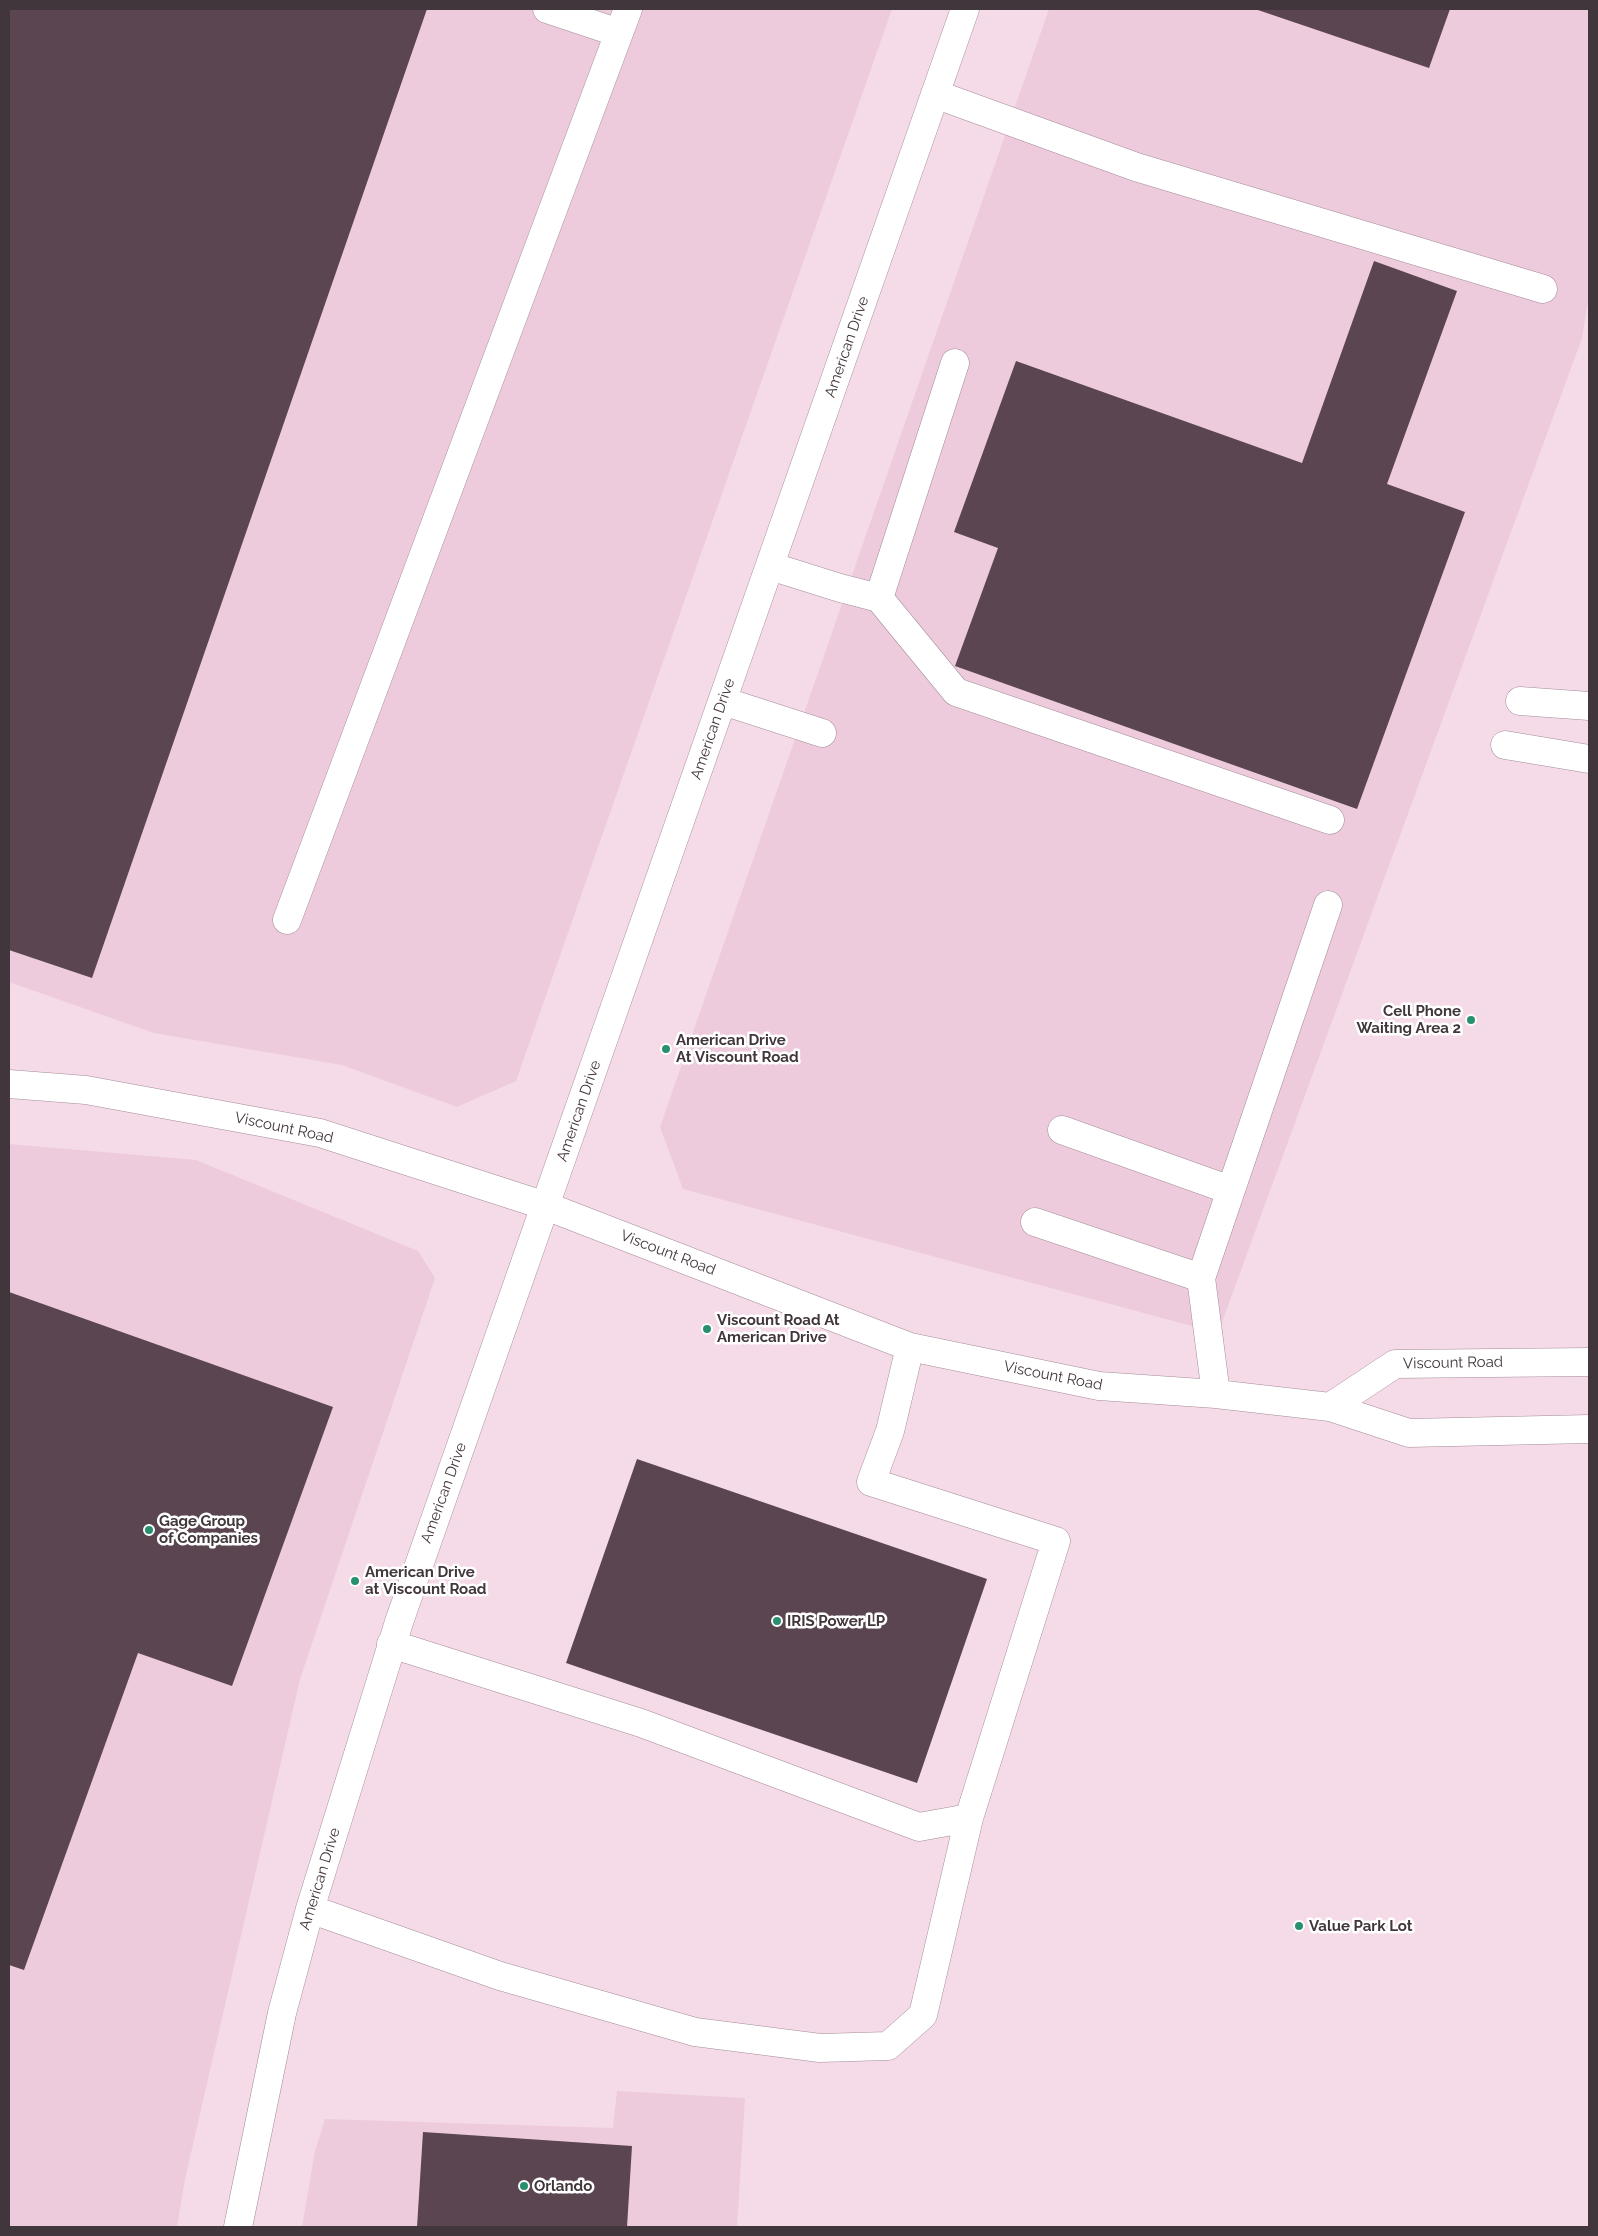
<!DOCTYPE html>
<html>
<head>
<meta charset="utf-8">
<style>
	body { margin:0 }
	#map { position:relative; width:1598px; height:2236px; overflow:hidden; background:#f5dae7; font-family:Raleway,sans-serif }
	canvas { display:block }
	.frame { position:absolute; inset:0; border:10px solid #41363c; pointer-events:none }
</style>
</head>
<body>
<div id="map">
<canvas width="1598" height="2236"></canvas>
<div class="frame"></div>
</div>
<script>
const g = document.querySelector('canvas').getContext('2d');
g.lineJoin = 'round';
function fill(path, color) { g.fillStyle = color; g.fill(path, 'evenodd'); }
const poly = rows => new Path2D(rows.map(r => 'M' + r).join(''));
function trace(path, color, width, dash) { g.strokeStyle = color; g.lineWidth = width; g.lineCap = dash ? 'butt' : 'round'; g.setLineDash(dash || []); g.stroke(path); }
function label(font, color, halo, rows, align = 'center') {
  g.font = font + ' Raleway,sans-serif'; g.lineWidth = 5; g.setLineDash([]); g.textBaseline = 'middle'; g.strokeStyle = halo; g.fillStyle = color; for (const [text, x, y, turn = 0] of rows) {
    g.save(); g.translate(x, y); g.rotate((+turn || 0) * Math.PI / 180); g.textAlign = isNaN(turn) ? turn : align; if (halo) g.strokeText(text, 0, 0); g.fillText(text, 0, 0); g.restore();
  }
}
const built = poly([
	[9,9,892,9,516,1081,457,1107,342,1065,154,1033,9,982],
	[1049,9,1589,9,1589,294,1582,338,1218,1333,683,1189,660,1127],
	[9,1144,196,1160,418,1251,435,1278,300,1679,185,2179,177,2227,9,2227],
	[617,2091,745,2098,737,2227,302,2227,315,2151,325,2119,613,2128]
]);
const building = poly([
	[9,9,427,9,92,978,9,950],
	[1255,9,1450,9,1429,68],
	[1374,261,1457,291,1387,484,1465,512,1357,809,955,666,998,548,954,532,1016,361,1302,463],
	[9,1292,333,1407,232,1686,138,1653,24,1970,9,1965],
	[637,1459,987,1579,917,1783,566,1663],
	[423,2132,632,2146,627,2227,417,2227]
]);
const minor = poly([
	[547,9,619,33],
	[935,94,1136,167,1543,289],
	[770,566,840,588,879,598,956,692,1330,820],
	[879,598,955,363],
	[723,701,822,733],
	[1520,701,1589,706],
	[1505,745,1589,759],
	[287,920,628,9],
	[9,1084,86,1090,320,1133,546,1206,910,1347,1099,1386,1216,1394,1330,1407,1409,1433,1589,1429],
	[1062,1130,1230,1190],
	[1035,1222,1201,1278],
	[1216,1394,1201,1278,1328,905],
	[1330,1407,1395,1364,1589,1362],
	[391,1644,641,1723,919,1827,969,1818,1056,1541,871,1482,890,1431,910,1347],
	[310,1909,500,1976,695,2032,820,2048,888,2046,923,2015,969,1818],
	[238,2227,282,2013,310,1909,399,1622,965,9]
]);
const markers = [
	[1471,1020,5,"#29906d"],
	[666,1049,5,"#29906d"],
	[707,1329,5,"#29906d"],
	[149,1530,5,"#29906d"],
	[355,1581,5,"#29906d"],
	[777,1621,5,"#29906d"],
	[1299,1926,5,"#29906d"],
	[524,2186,5,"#29906d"]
];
const streetNames = [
	["American Drive",847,347,-71],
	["American Drive",713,729,-71],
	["American Drive",579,1111,-71],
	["Viscount Road",284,1128,12],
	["Viscount Road",668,1253,21],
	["Viscount Road",1453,1363,-1],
	["Viscount Road",1053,1376,11],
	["American Drive",444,1493,-70],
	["American Drive",320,1879,-73]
];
const poiNames = [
	["Cell Phone",1461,1011,"right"],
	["Waiting Area 2",1461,1028,"right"],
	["American Drive",676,1040],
	["At Viscount Road",676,1057],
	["Viscount Road At",717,1320],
	["American Drive",717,1337],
	["Gage Group",159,1521],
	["of Companies",159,1538],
	["American Drive",365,1572],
	["at Viscount Road",365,1589],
	["IRIS Power LP",787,1621],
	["Value Park Lot",1309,1926],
	["Orlando",534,2186]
];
fill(built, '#edcbdc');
fill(building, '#5a4550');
trace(minor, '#a48c98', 29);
trace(minor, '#fff', 28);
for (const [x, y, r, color] of markers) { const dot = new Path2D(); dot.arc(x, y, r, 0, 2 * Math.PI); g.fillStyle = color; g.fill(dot); trace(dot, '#fff', 2); }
label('15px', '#41363c', '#fff', streetNames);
label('bold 15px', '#41363c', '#fff', poiNames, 'left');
</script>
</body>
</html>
